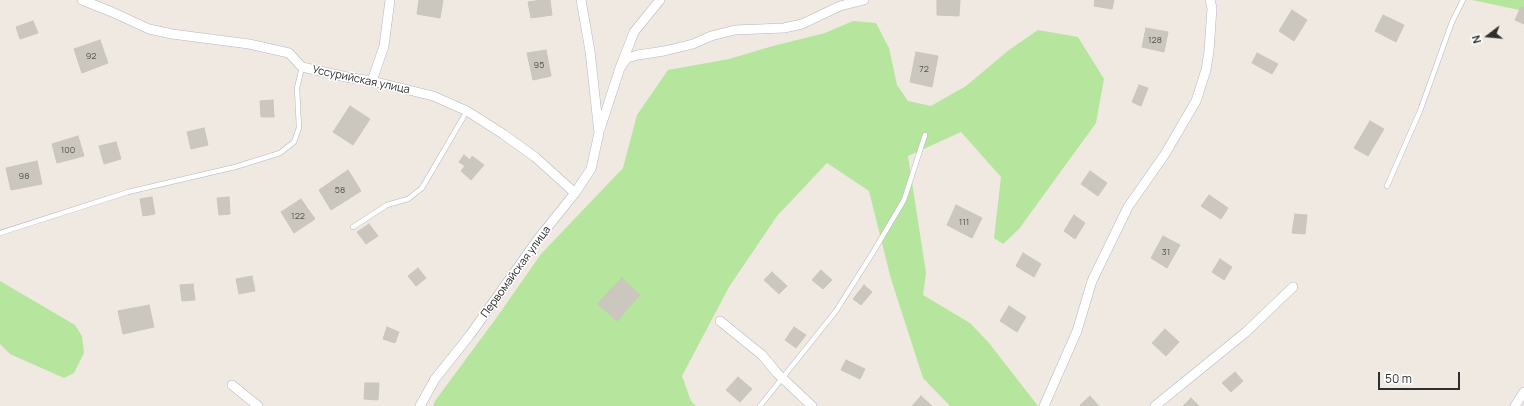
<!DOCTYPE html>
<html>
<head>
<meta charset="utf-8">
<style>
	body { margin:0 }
	#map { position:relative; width:1524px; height:406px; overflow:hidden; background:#efe9e1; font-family:Manrope,sans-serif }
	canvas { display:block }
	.north { position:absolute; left:1468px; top:16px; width:40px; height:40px; -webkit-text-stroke:3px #fff; paint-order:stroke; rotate:254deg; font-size:11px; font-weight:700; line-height:16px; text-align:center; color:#2e2e2e }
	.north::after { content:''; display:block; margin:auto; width:14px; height:18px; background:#2e2e2e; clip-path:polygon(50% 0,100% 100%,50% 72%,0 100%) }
	.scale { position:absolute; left:1378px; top:372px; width:82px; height:18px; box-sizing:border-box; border:2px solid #2e2e2e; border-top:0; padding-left:5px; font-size:12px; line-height:14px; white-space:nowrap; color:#2e2e2e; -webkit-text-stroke:3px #fff; paint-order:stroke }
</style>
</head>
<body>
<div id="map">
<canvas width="1524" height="406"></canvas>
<div class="north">N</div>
<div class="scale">50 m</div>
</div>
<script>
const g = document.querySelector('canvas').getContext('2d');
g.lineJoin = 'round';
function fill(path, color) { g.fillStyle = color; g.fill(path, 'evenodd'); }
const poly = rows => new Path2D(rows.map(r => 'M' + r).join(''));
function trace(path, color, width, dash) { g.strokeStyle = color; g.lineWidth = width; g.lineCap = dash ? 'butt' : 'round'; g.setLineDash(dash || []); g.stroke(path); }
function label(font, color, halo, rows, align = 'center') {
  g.font = font + ' Manrope,sans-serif'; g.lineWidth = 3; g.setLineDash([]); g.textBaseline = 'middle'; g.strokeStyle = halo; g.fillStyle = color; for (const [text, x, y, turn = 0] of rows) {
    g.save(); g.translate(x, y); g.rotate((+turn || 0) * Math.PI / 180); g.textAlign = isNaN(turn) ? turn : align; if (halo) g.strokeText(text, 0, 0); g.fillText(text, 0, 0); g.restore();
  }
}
const green = poly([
	[1472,0,1524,0,1524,11],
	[853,21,876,23,889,48,897,85,908,101,931,106,966,86,1009,50,1038,30,1078,37,1104,79,1096,123,1019,229,1003,244,994,238,1001,177,961,132,908,156,926,273,923,295,970,323,989,343,1038,406,950,406,923,378,891,279,869,191,827,163,777,216,729,287,682,376,691,401,696,406,433,406,435,401,497,317,541,254,623,168,637,115,668,70,729,59,773,46,825,33],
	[0,281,75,325,82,336,84,353,74,373,64,378,10,354,0,344]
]);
const building = poly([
	[419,0,443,0,440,18,417,14,419,0],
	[542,0,550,0,552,15,531,18,528,2,542,0],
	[937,0,960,0,959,16,937,15,937,0],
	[1095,0,1114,0,1112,9,1094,6,1095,0],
	[1521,7,1524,8,1524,24,1515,20,1521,7],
	[1292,10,1307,20,1294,41,1279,31,1292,10],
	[1383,15,1404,25,1396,42,1375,31,1383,15],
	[33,21,38,33,20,39,16,27,33,21],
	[1146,28,1168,32,1164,52,1142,47,1146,28],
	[100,40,108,63,82,73,74,49,100,40],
	[546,50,551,76,533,80,527,53,546,50],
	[916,52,938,56,932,87,910,82,916,52],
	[1257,53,1278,64,1272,74,1252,63,1257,53],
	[1139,85,1148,88,1141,106,1132,102,1139,85],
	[273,100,274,117,261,117,260,101,273,100],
	[350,106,370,119,353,145,333,132,350,106],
	[1370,121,1384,129,1368,156,1354,148,1370,121],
	[204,128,208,145,191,149,187,132,204,128],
	[78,136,84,156,57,163,52,144,78,136],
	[116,142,121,159,104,164,99,146,116,142],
	[464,155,470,160,472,156,484,165,471,180,461,171,465,166,459,162,464,155],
	[37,161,42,184,11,190,6,168,37,161],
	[348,170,361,191,331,210,319,190,348,170],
	[1090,171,1107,183,1098,196,1081,184,1090,171],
	[1209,195,1228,208,1221,219,1201,206,1209,195],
	[152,197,155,214,143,216,140,199,152,197],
	[229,197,230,214,219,215,217,198,229,197],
	[301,199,315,219,294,233,281,212,301,199],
	[956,205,982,218,972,238,947,225,956,205],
	[1295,214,1307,215,1305,234,1292,233,1295,214],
	[1074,215,1085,223,1075,239,1064,231,1074,215],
	[369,224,378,236,366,244,357,232,369,224],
	[1163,236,1180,245,1167,268,1151,258,1163,236],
	[1023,253,1041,264,1034,277,1016,266,1023,253],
	[1220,259,1232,267,1224,280,1212,272,1220,259],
	[418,268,426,278,416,286,408,276,418,268],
	[821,270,832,280,823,289,812,280,821,270],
	[772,272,787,286,779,294,764,280,772,272],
	[252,276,255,291,239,294,236,279,252,276],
	[622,278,640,295,628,308,609,291,622,278],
	[193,284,195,300,182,301,180,285,193,284],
	[864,285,872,292,861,305,853,299,864,285],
	[609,291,628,308,617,321,598,304,609,291],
	[149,305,154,327,123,334,118,311,149,305],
	[1009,306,1026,317,1017,332,1000,321,1009,306],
	[387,327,399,332,395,343,383,339,387,327],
	[794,327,806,335,796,348,785,340,794,327],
	[1165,329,1179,342,1166,356,1152,343,1165,329],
	[846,360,865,369,860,379,841,370,846,360],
	[1235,372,1243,381,1231,392,1222,383,1235,372],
	[738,377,752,389,740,402,726,390,738,377],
	[365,383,379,383,378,400,364,399,365,383],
	[921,396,932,406,912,406,921,396],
	[1090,396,1099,406,1081,406,1080,405,1090,396],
	[1191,398,1199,406,1183,406,1191,398]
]);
const service = poly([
	[1387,186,1420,111,1452,22,1463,0],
	[353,227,387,205,408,199,422,188,467,111],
	[0,233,128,192,235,167,280,153,294,142,299,128,297,88,302,67],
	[760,406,836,311,872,254,904,200,925,135]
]);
const minor = poly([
	[82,0,112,12,149,29,172,34,249,44,289,53,302,67,351,78,372,81,433,96,467,111,503,134,535,157,575,193],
	[620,68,627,58,638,55,664,51,693,44,711,36,735,30,784,28,802,24,840,6,864,0],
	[372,81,384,46,390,0],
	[600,129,620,68,634,32,660,0],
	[720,321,762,355,777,373,812,406],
	[232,385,258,406],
	[420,406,435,379,470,335,538,239,575,193,591,169,599,133,590,51,581,0],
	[1044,406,1077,331,1092,281,1128,207,1165,154,1196,101,1206,70,1209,51,1212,8,1210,0],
	[1155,406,1246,332,1293,287],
	[1515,406,1524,392]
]);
const numberNames = [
	["128",1155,40],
	["92",91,56],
	["95",539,65],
	["72",924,69],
	["100",68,150],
	["98",24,176],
	["58",340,190],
	["122",298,216],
	["111",964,222],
	["31",1166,252]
];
const streetNames = [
	["Уссурийская улица",361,80,12],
	["Первомайская улица",516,272,-54]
];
fill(green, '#b6e59e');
fill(building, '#cbc7bf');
trace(building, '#cbc5ba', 1);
trace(service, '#b4b7c1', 5.5);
trace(minor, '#b4b7c1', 10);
trace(service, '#fff', 4.5);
trace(minor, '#fff', 9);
label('9px', '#555452', null, numberNames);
label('11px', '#2e2e2e', '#fff', streetNames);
</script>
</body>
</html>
